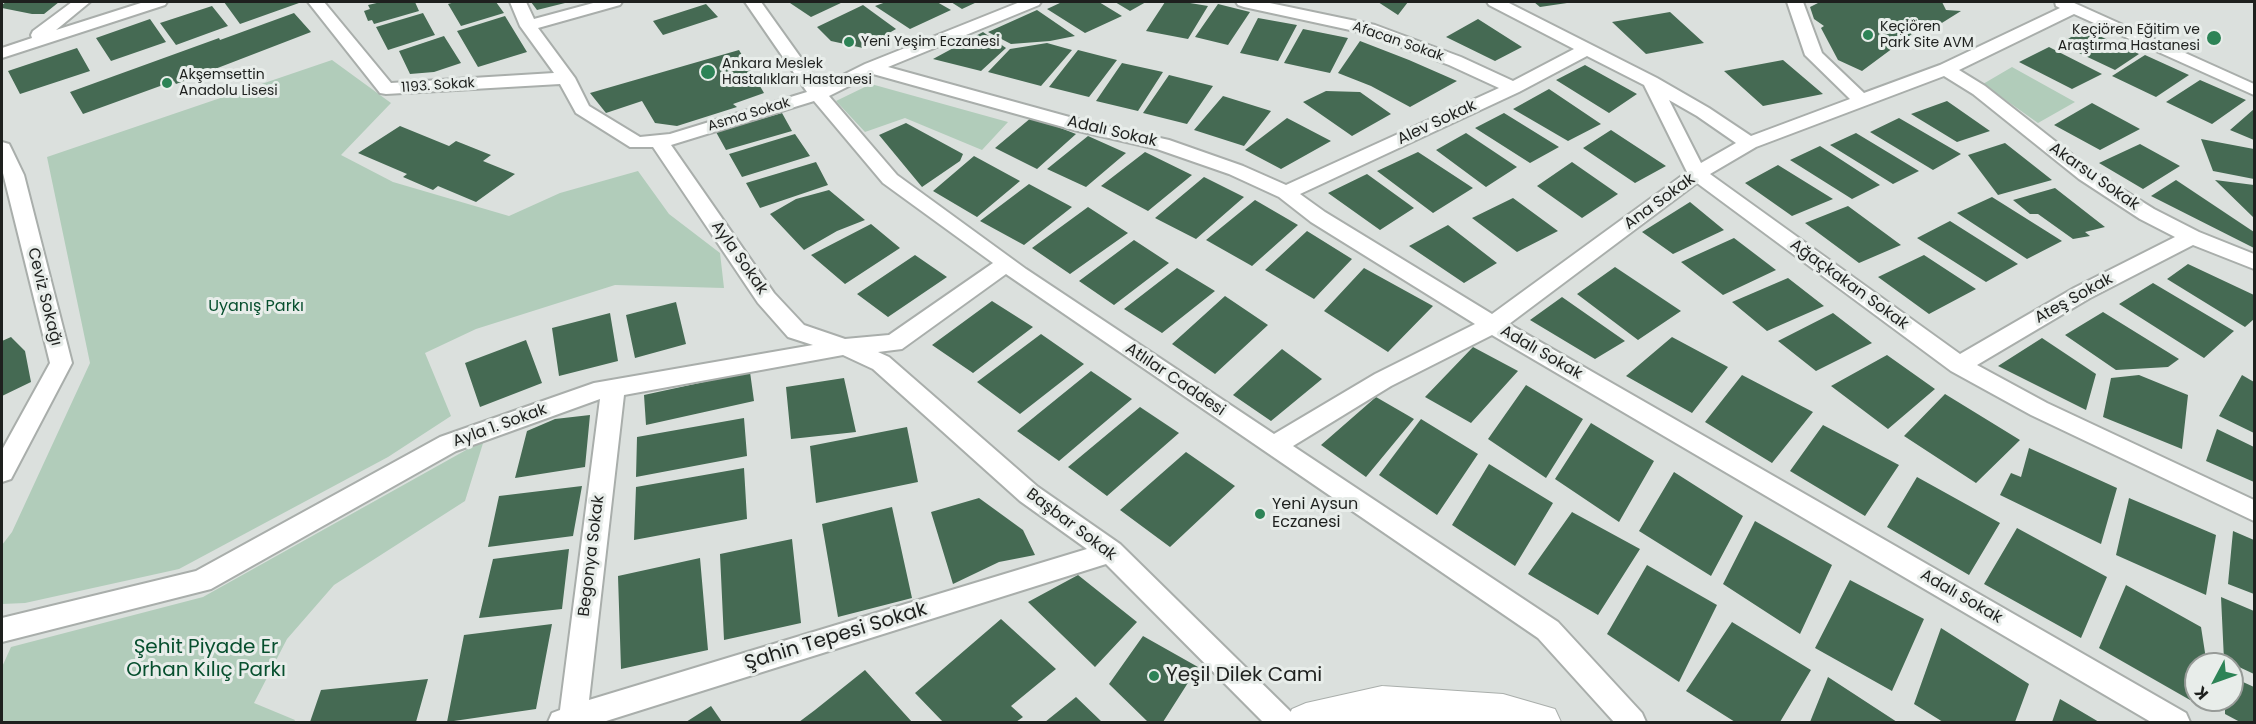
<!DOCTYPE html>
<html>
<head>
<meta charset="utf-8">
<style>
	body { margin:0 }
	#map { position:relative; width:2256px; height:724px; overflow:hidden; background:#dbe0dd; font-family:Poppins,sans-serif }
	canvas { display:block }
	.frame { position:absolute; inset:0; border:3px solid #1e201e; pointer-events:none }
	.north { position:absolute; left:2184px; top:652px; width:60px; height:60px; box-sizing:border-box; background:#e8edea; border:2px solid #979b98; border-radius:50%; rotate:229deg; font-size:16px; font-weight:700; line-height:24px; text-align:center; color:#1e201e }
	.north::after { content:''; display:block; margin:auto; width:21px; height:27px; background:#2d8356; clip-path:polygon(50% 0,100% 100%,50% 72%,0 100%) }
</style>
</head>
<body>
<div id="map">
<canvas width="2256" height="724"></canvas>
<div class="frame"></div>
<div class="north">K</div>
</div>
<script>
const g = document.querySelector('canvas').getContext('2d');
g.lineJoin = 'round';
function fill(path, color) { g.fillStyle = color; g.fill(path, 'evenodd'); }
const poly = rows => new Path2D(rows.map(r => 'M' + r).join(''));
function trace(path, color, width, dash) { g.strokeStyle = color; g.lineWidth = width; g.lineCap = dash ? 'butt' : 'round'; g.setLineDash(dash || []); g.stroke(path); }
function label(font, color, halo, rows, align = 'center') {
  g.font = font + ' Poppins,sans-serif'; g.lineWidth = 6; g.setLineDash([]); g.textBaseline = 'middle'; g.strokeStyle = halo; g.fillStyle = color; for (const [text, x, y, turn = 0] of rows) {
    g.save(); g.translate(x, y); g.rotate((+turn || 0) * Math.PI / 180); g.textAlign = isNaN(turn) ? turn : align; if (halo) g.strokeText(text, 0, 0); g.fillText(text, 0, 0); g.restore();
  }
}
const green = poly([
	[332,60,391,103,341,155,393,182,509,216,560,193,638,171,669,214,720,253,724,288,615,285,476,329,425,353,451,416,388,457,179,569,25,603,2,604,2,545,12,532,90,363,47,157],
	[2012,67,2075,102,2038,123,1983,84],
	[871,84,1008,122,982,150,905,118,865,132,836,101],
	[484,440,465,501,334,585,287,639,254,703,295,720,294,722,2,722,2,667,11,647,203,597]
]);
const building = poly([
	[6,2,59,2,44,14,32,14,2,8,2,5],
	[224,2,297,2,299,3,240,24],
	[381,2,415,2,419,11,374,24,372,20,368,21,364,11,370,9,368,5],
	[455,2,496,2,504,13,461,26,448,4],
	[531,2,569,2,537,10],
	[794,2,843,2,811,17,790,3],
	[886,2,937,2,951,10,910,29,875,6],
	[951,2,977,2,962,9],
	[1062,2,1099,2,1122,16,1085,33,1047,9],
	[1115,2,1146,2,1130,11],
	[1165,2,1184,2,1208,6,1188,39,1146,31],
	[1378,2,1408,2,1398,15],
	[1534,2,1566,2,1567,3,1540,7],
	[1820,2,1942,2,1946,10,1961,11,1929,31,1920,28,1862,71,1838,60,1821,28,1824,26,1814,19,1810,7],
	[706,4,718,17,663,35,653,21],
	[1218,4,1250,12,1228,45,1195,37],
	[863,5,896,29,863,48,831,41,817,27],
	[212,6,228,26,176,45,160,23],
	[1037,10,1075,36,1050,41,1011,44,988,32],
	[1670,12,1704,43,1646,54,1612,22],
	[294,13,311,32,176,84,174,81,83,114,70,92,219,38,220,40],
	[423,13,435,35,388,50,376,27],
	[505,16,527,52,478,67,457,31],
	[1258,18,1297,25,1278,61,1240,53],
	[150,19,166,42,111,61,96,38],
	[1478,19,1522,47,1495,61,1446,37],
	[1303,29,1348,38,1330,73,1284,63],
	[2084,29,2139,54,2115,70,2060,44],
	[983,32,1006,48,981,71,933,59],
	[444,36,461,63,434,72,410,74,399,51],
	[1360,41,1409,60,1457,81,1410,107,1371,86,1338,73],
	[1047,43,1072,50,1041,86,988,72,1010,49],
	[2049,47,2102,74,2072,89,2019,62],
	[77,48,90,71,20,94,8,71],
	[739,50,764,93,733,104,737,107,677,126,655,123,642,101,606,113,590,93],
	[1078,50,1117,60,1089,97,1049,87],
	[2145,55,2189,75,2156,97,2112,76],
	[1783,60,1823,94,1763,106,1724,71],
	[1122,63,1163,72,1138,111,1096,101],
	[1585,65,1637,94,1609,113,1556,80],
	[1169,75,1213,86,1187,124,1143,113],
	[2200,80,2246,100,2212,124,2166,102],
	[1549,89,1601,124,1568,141,1513,109],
	[1326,91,1360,92,1391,114,1352,136,1303,102],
	[1223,96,1271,111,1244,146,1194,130],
	[1947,101,1990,131,1957,142,1911,114],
	[2092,103,2140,129,2100,150,2054,125],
	[2254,109,2254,140,2230,130],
	[782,113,792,131,726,150,716,132],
	[1504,113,1559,147,1530,163,1475,128],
	[1032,117,1076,134,1037,169,995,148],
	[1287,118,1331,141,1281,169,1245,150],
	[1899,118,1961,154,1933,170,1870,132],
	[906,123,963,154,960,161,922,187,879,135],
	[400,126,449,146,456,141,491,155,483,161,515,174,476,202,438,186,433,190,403,177,407,174,358,153],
	[1611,130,1666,166,1635,183,1583,148],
	[1466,133,1517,167,1486,187,1436,150],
	[1856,133,1919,171,1893,184,1830,145],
	[795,134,810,156,742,177,729,154],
	[1088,136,1126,153,1086,187,1047,169],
	[2201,139,2254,149,2254,179,2213,171],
	[2005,143,2052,180,1998,195,1968,155],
	[2140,144,2180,166,2143,189,2099,163],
	[1820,146,1880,185,1852,199,1790,160],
	[1145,152,1192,175,1148,211,1101,186],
	[1418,152,1473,188,1433,213,1377,171],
	[974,156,1020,181,977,217,933,191],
	[816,162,828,185,760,208,746,183],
	[1572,162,1618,194,1582,218,1537,186],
	[1778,165,1833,199,1792,216,1745,183],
	[1367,174,1414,208,1380,230,1328,193],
	[1204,177,1244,197,1196,239,1155,218],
	[2176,180,2254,232,2254,248,2151,196],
	[2215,180,2254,185,2254,218],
	[1029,184,1072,207,1024,245,980,221],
	[2055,188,2105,227,2085,232,2090,236,2073,239,2038,214,2030,214,2013,200],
	[829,190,865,220,837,231,804,250,770,214,796,199],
	[1992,197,2062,241,2027,259,1957,213],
	[1513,198,1558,231,1517,252,1472,218],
	[1255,200,1298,225,1252,266,1206,240],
	[1690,202,1724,230,1673,254,1642,232],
	[1848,206,1901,245,1859,263,1805,223],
	[1088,207,1128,233,1070,274,1032,248],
	[1950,221,2018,264,1986,282,1917,238],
	[871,224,900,248,845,284,811,255],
	[1448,225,1497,263,1464,283,1409,246],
	[1307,231,1352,259,1314,299,1265,270],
	[1734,238,1776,270,1723,295,1681,262],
	[1134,240,1169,263,1114,305,1079,281],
	[915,255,947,277,888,317,857,294],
	[1924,255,1976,289,1929,314,1878,277],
	[2188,264,2254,295,2254,319,2245,327,2167,279],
	[1615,267,1681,311,1638,340,1577,294],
	[1177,268,1215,291,1162,333,1124,309],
	[1364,268,1433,306,1388,352,1324,311],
	[1788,278,1824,306,1767,331,1732,302],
	[2153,283,2234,331,2204,358,2119,304],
	[1225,296,1268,325,1215,374,1172,344],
	[1562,297,1625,341,1595,359,1530,320],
	[992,301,1033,327,973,373,932,345],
	[676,302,686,344,635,358,626,315],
	[2103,312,2179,359,2168,367,2116,370,2065,335],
	[610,313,618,361,559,376,552,328],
	[1833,313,1872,343,1816,371,1778,341],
	[1041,334,1084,364,1020,414,977,382],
	[11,337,25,351,31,382,2,396,2,341],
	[1672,337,1728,367,1692,413,1626,376],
	[2042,338,2096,374,2086,410,1998,366],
	[526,340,542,383,480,407,465,363],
	[1473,347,1518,371,1471,423,1425,397],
	[1282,349,1322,379,1271,421,1233,395],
	[1887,355,1935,389,1888,429,1831,386],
	[1091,371,1132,399,1059,461,1017,431],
	[750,372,754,401,646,425,644,395],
	[1742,375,1813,412,1772,463,1705,422],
	[2139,375,2188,395,2182,449,2103,417,2111,378],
	[2242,375,2254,382,2254,433,2219,416],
	[844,378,856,432,791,439,786,387],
	[1526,385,1583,419,1546,478,1488,439],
	[1945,394,2020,440,1976,483,1904,436],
	[1376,397,1414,419,1366,477,1321,445],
	[1140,407,1179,433,1107,496,1068,467],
	[590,415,585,467,515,478,527,431,555,419],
	[744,418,747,456,636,477,637,437],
	[1421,419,1478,454,1437,515,1379,475],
	[1591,423,1654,461,1619,522,1555,479],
	[1823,425,1899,465,1865,516,1790,471],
	[907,427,918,482,816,503,810,446],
	[2217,429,2254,447,2254,482,2206,461],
	[2029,448,2117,488,2101,544,2000,495,2011,473,2021,477],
	[1186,452,1235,486,1170,547,1120,510],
	[1489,464,1553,503,1515,566,1452,525],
	[744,468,747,519,634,540,636,487],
	[1674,472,1743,516,1711,576,1639,531],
	[1917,477,2000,523,1969,575,1887,527],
	[582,486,573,536,488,547,499,496],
	[979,498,1023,530,1035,555,999,562,953,584,931,512],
	[2129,498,2216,535,2206,595,2116,555],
	[892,507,912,598,838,617,822,524],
	[1572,512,1640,549,1598,615,1528,574],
	[1755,521,1832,565,1800,634,1723,584],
	[2017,528,2107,577,2081,638,1984,584],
	[2233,531,2254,540,2254,594,2228,584],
	[792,539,801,623,724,640,720,554],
	[569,549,562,609,479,618,493,559],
	[700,558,708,650,621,669,618,576],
	[1647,565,1717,605,1679,682,1607,634],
	[1078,575,1137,622,1095,667,1028,602],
	[1850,580,1924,619,1892,691,1815,648],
	[2126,585,2201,627,2206,659,2205,664,2196,664,2196,686,2190,700,2099,648],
	[2221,597,2254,611,2254,674,2224,660],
	[1001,619,1056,669,1011,706,1023,717,1016,722,943,722,915,693],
	[1732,622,1811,670,1780,722,1735,722,1686,691],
	[552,624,536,709,447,722,464,635],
	[1941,628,2029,684,2015,722,1943,722,1914,704],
	[1143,636,1198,667,1163,722,1148,722,1109,684],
	[865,670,912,722,799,722,815,710],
	[1828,677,1897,722,1810,722],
	[2232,677,2254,687,2254,722,2240,722,2225,714,2225,700,2232,700],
	[428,679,416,722,310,722,321,690],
	[1076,697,1102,722,1045,722],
	[2060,699,2099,722,2052,722],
	[711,706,722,722,686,722]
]);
const minor = poly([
	[72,2,90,2,56,30,144,2,167,2,165,5,2,58,2,48,32,38,31,35,33,31,72,2],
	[308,2,324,2,391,83,554,73,520,26,510,2,526,2,534,19,597,2,622,2,620,5,538,28,575,78,589,106,640,137,670,134,807,92,745,2,761,2,821,86,865,64,1020,2,1041,2,1039,5,888,67,1084,121,1169,140,1243,166,1286,185,1499,88,1449,65,1364,33,1244,7,1238,5,1236,2,1265,2,1375,25,1461,57,1513,81,1574,49,1489,5,1487,2,1507,2,1657,78,1709,108,1751,136,1850,99,1805,55,1787,2,1803,2,1822,53,1864,93,1940,65,2060,8,2056,6,2055,2,2072,2,2254,84,2254,95,2074,14,1959,70,1985,86,2093,171,2154,209,2199,232,2254,254,2254,269,2193,245,2090,298,1977,365,2047,403,2254,500,2254,521,2031,415,1951,371,1697,183,1509,324,2186,713,2190,722,2151,722,1492,335,1391,386,1293,446,1558,622,1642,713,1646,722,1614,722,1538,638,1006,274,902,349,878,352,889,357,1038,487,1120,544,1292,713,1296,722,1263,722,1106,564,603,722,548,722,552,713,560,710,600,399,456,451,211,589,2,642,2,618,196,571,440,437,594,383,813,345,788,337,758,303,653,147,630,147,576,113,560,84,386,94,380,93,308,2],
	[1587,56,1644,85,1687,172,1492,314,1325,212,1300,194,1519,92,1587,56],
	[873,74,1074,130,1157,149,1229,174,1279,197,1311,222,1475,324,1375,374,1274,434,1026,269,897,175,829,96,873,74],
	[1944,76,1973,94,2079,179,2140,219,2175,237,2074,288,1960,354,1710,174,1756,147,1944,76],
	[1669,100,1697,116,1736,143,1701,163,1669,100],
	[814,101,883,183,993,263,889,335,845,339,804,325,774,293,671,145,814,101],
	[843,355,873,369,1020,501,1087,549,589,700,624,395,843,355],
	[2,142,9,144,11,148,24,175,72,363,11,479,2,482,2,450,50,363,2,169,2,142]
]);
const secondary = poly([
	[1382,686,1503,694,1555,709,1561,722,1286,722,1292,709,1306,703,1382,686]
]);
const markers = [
	[1868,35,6,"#2d8356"],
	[2214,38,8,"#2d8356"],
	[849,42,6,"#2d8356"],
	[708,72,8,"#2d8356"],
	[167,83,6,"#2d8356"],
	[1260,514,6,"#2d8356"],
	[1154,676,6,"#2d8356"]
];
const farPoinames = [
	["Keçiören",1880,27],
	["Park Site AVM",1880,43],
	["Keçiören Eğitim ve",2200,30,"right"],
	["Araştırma Hastanesi",2200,46,"right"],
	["Yeni Yeşim Eczanesi",861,42],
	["Ankara Meslek",722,64],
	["Hastalıkları Hastanesi",722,80],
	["Akşemsettin",179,75],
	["Anadolu Lisesi",179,91]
];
const farStreetnames = [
	["Afacan Sokak",1398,42,19],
	["1193. Sokak",438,86,-4],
	["Asma Sokak",749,115,-17]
];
const streetNames = [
	["Alev Sokak",1437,123,-25],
	["Adalı Sokak",1112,132,13],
	["Akarsu Sokak",2094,177,35],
	["Ana Sokak",1660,202,-36],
	["Ayla Sokak",739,258,55],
	["Ağaçkakan Sokak",1849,285,36],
	["Ceviz Sokağı",44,297,76],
	["Ateş Sokak",2074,299,-29],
	["Adalı Sokak",1541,353,30],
	["Atlılar Caddesi",1175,380,34],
	["Ayla 1. Sokak",500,426,-20],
	["Başbar Sokak",1071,525,37],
	["Begonya Sokak",592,556,-83],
	["Adalı Sokak",1961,597,30]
];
const parkNames = [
	["Uyanış Parkı",256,307]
];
const poiNames = [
	["Yeni Aysun",1272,505],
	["Eczanesi",1272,523]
];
const nearStreetnames = [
	["Şahin Tepesi Sokak",836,637,-17]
];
const nearParknames = [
	["Şehit Piyade Er",206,648],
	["Orhan Kılıç Parkı",206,671]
];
const nearPoinames = [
	["Yeşil Dilek Cami",1166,676]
];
fill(green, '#b1ccba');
fill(building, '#456a53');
trace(minor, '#a9aeab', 4);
trace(secondary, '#a9aeab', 2);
fill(minor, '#fff');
fill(secondary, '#fff');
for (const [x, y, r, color] of markers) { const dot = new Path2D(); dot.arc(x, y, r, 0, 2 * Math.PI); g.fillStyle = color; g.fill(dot); trace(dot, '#e8edea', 2); }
label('14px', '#1e201e', '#e8edea', farPoinames, 'left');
label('14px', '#1e201e', '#e8edea', farStreetnames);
label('16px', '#1e201e', '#e8edea', streetNames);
label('16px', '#074f2e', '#e8edea', parkNames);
label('16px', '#1e201e', '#e8edea', poiNames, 'left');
label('20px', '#1e201e', '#e8edea', nearStreetnames);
label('20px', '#074f2e', '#e8edea', nearParknames);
label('20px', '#1e201e', '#e8edea', nearPoinames, 'left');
</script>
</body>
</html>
